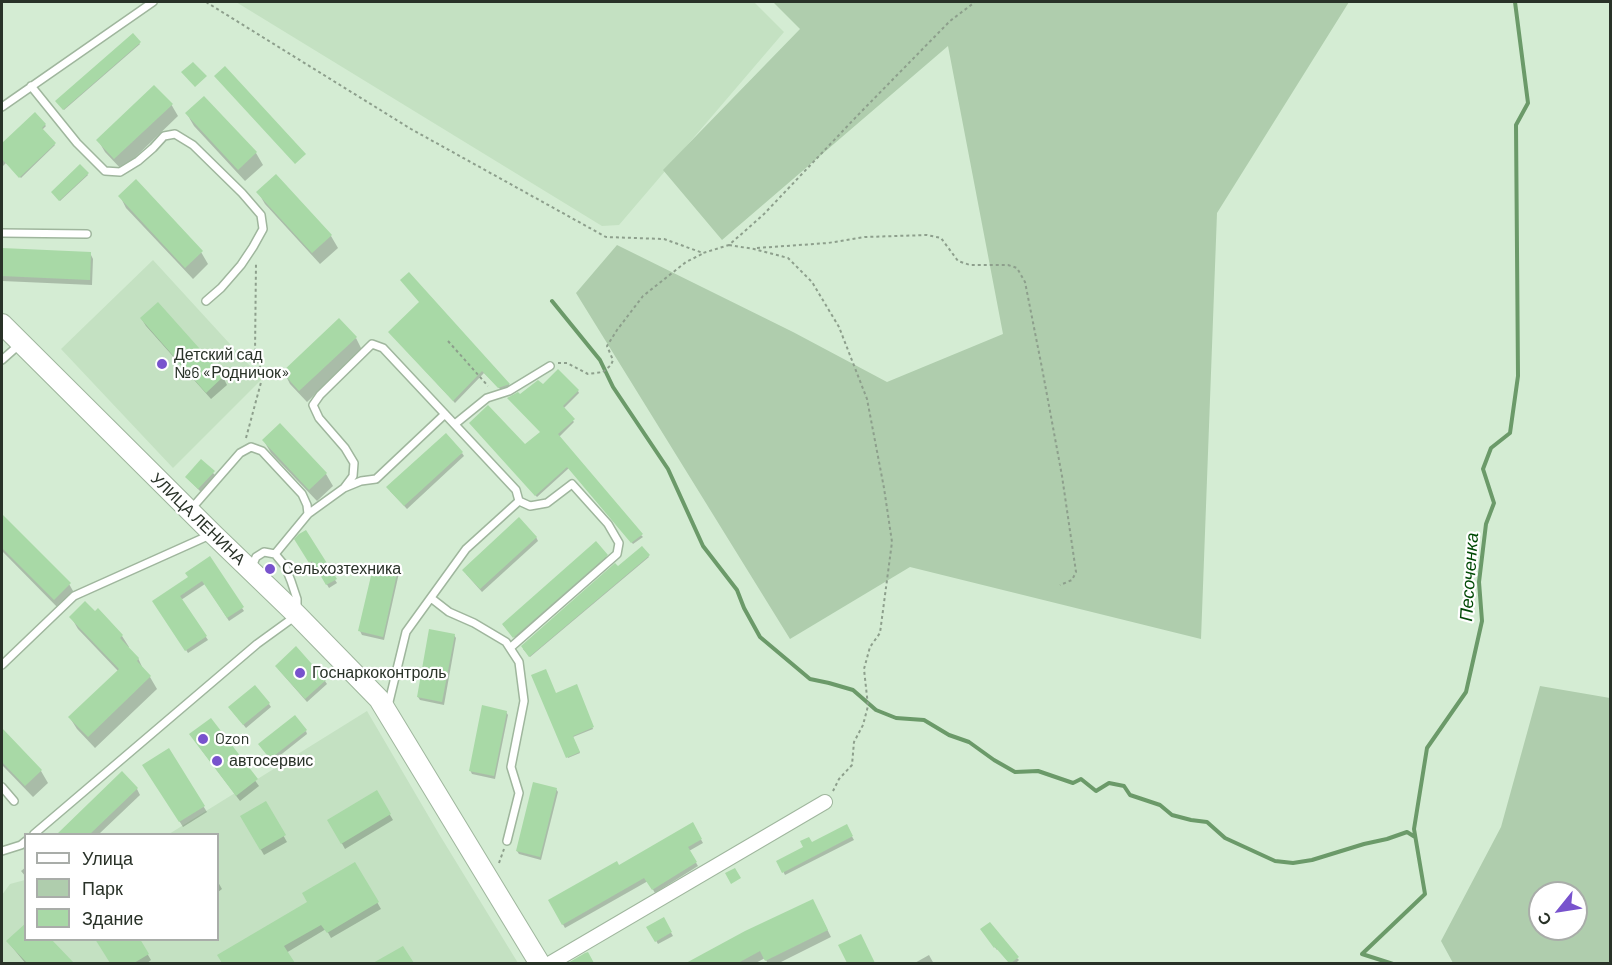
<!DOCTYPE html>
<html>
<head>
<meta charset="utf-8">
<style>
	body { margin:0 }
	#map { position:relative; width:1612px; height:965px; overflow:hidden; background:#d4ecd3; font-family:Barlow,sans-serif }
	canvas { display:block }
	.frame { position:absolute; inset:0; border:3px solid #293228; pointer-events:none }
	.legend { position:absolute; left:24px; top:833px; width:195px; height:108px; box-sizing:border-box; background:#fff; border:2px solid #a9ada9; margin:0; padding:8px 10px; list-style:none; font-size:18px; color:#293228 }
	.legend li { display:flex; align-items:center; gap:12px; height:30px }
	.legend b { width:30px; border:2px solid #a9ada9 }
	.north { position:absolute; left:1528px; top:881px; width:60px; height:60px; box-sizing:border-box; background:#fff; border:2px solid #a9ada9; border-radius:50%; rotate:240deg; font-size:16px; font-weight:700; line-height:24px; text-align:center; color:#293228 }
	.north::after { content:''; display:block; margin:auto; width:21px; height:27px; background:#7853cd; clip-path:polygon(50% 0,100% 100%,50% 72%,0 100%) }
</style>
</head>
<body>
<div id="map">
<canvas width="1612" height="965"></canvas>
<div class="frame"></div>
<ul class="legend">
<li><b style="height:8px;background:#fff"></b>Улица</li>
<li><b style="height:16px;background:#afcdad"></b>Парк</li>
<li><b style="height:16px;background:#a8d9a6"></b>Здание</li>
</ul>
<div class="north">С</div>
</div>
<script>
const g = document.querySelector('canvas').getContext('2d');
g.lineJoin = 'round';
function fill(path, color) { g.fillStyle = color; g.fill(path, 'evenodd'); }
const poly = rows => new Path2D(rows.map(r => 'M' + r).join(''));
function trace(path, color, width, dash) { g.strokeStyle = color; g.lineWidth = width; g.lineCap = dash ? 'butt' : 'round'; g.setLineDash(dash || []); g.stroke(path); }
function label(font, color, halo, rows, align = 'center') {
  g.font = font + ' Barlow,sans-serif'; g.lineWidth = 4.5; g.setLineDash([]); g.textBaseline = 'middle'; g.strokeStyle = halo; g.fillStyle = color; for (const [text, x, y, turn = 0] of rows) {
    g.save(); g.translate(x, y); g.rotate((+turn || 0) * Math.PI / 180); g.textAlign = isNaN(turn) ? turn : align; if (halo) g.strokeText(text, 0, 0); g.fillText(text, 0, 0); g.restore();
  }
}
const built = poly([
	[236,2,754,2,784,32,619,225,602,226],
	[153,260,262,379,173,468,61,349],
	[367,711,439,834,518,963,2,964,2,895,10,884,25,880,26,940,218,940,218,834,169,834]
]);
const green = poly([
	[773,2,1349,2,1217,213,1201,639,910,567,790,639,576,293,617,245,793,332,887,382,1003,334,948,46,722,240,663,170,800,29],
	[1540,686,1610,698,1610,963,1453,963,1441,941,1501,827],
	[1540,893,1576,893,1576,929,1540,929]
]);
const shadow = poly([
	[132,35,140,44,64,110,58,102],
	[171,104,178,116,122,170,105,152,98,140],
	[35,114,46,126,42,130,55,145,21,178,6,163,2,167,2,145],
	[187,114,256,153,263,165,245,181,194,126],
	[80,166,88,175,60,201,52,192],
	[258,192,331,236,338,248,320,264,265,204],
	[120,196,201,252,208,264,193,279,126,208],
	[2,249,90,253,93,259,92,285,2,281],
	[409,274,509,384,510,386,501,390,484,373,455,403,391,334,421,302],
	[158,304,223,377,227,385,211,399,146,326,141,318],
	[356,338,362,350,307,402,290,384,284,372],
	[542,387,578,391,579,393,563,409,574,422,559,437,641,535,643,537,633,544,569,468,537,497,472,425,525,447,541,432,520,396],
	[280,426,326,474,333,486,317,501,271,453,264,441],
	[462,453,464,456,407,509,390,491],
	[201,461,216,476,201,492,186,477],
	[2,516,69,584,76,596,61,611,2,551],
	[305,532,337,583,329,588,315,564,312,565,296,540],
	[536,537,538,541,482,592,466,574],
	[642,548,649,557,530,657,523,649],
	[606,556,607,557,515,638,503,625],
	[209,558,244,611,229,621,205,584,181,600,208,640,188,653,154,601,190,578],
	[397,570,399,573,384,640,362,635,360,631],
	[71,617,122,636,129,647,128,648,138,658,144,671,150,677,157,689,95,748,77,729,70,718,118,671,78,629],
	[454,635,456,638,444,705,420,700,418,697],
	[278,669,325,681,327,684,307,702],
	[533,676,555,694,577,686,593,729,573,737,580,753,568,758],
	[269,704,271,707,246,728,232,711],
	[506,712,508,715,495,779,472,774,470,770],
	[211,720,259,786,240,801,194,740],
	[2,730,41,771,48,783,33,797,2,765],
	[306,731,307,734,273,761,262,748],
	[168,750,207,812,183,827,145,765],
	[122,774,137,789,140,795,99,834,59,834],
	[556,789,558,792,541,860,519,854,517,851],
	[376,792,393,820,345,849,329,820],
	[265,803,287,842,264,855,242,817],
	[692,824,703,843,689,851,698,866,655,893,648,881,565,928,550,901,618,867],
	[846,826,854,840,785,875,778,861],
	[355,864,381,909,331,938,326,929,286,953,293,964,223,964,219,956,309,902],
	[26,867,26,877,21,871],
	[218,882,222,889,218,892],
	[816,907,831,937,777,964,768,964,765,958,754,964,691,962],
	[663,919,673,936,658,944,648,927],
	[983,932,1017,958,1019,960,1015,964,1010,964,998,949,997,950],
	[26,940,49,940,72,964,26,964,8,942],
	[97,940,139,940,151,960,146,964,112,964],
	[929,955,934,964,913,964]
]);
const stream = poly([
	[552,301,600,360,613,387,668,469,703,546,737,590,744,608,760,637,810,679,829,683,853,690,876,710,896,718,924,720,949,735,969,742,994,760,1015,772,1038,771,1073,783,1081,779,1096,791,1109,783,1124,786,1130,795,1160,805,1172,815,1191,820,1207,822,1225,838,1275,861,1293,863,1312,860,1364,844,1387,839,1407,832,1415,837],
	[1393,964,1362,954,1425,894,1414,829,1427,748,1466,692,1482,621,1479,582,1486,524,1494,503,1483,469,1491,448,1510,433,1518,376,1516,125,1528,103,1515,2]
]);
const building = poly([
	[133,33,141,42,63,110,55,101],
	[193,62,207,76,195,87,181,72],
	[225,66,306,154,295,164,214,76],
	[154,85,173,104,114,159,96,140],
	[204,96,257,152,238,170,185,113],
	[35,112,46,124,42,128,56,143,19,178,2,159,2,143],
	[80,164,89,173,59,201,51,192],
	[276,174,332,235,312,253,256,192],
	[136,179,203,251,185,268,118,196],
	[2,248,91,252,90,280,2,276],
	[409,272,510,384,498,388,482,371,453,401,388,332,419,302,400,280],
	[158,302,224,376,206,393,140,318],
	[339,318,357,337,299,391,282,372],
	[558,369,579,390,563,406,575,419,558,434,643,534,631,543,567,467,535,496,469,423,488,405,525,444,540,432,507,398,518,392,520,394,538,380,543,384],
	[280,423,327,473,309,490,262,440],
	[446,433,463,452,404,506,386,487],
	[201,459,215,471,198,489,185,477],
	[2,514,71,583,54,600,2,548],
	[519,517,537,537,480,589,462,570],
	[306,530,337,579,326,585,312,561,309,563,294,539,299,534],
	[596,541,608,555,513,638,502,624],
	[642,546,650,555,529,657,521,646,615,563,618,566],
	[210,556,244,607,227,618,202,581,180,596,207,636,185,651,152,601,188,577,185,573],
	[374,563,398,569,383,637,358,631],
	[85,601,95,611,98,608,123,635,120,638,139,658,137,661,151,676,88,737,68,717,119,669,69,617],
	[429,629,455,634,442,702,417,697],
	[296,646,326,680,305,699,275,666],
	[546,669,556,693,577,684,594,727,573,736,580,752,566,758,531,675],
	[255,685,270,703,243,725,228,707],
	[482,705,507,711,494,776,469,771],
	[295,715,307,730,270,759,258,744],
	[211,718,258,779,236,796,189,734],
	[2,728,42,770,25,786,2,762],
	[169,748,205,806,179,822,142,765],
	[122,771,138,788,90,834,57,834],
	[533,782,557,788,540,857,516,851],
	[377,790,391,814,341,844,327,820],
	[266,801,286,835,260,850,240,816],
	[693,822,702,839,688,847,697,862,652,890,644,878,562,925,548,900,617,861,619,865],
	[847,824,853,836,782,873,776,861,803,847,800,841,809,837,812,842],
	[355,862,379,902,327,933,321,925,284,946,295,963,222,963,217,955,307,902,302,893],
	[735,868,741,878,731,884,725,873],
	[813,899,828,930,765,961,760,951,738,963,686,963,745,931],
	[664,917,672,932,655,942,646,927],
	[990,922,1019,957,1011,963,1009,963,995,947,994,948,980,929],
	[26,923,26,939,51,939,74,963,27,963,6,941],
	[861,934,875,963,847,963,838,945],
	[95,939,140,939,149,954,134,963,110,963],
	[403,946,414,963,373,963],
	[588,952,594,963,568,963,585,953]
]);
const path = poly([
	[206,2,411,129,606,237,664,239,703,253,729,245,764,214,857,116,950,21,975,2],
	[729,245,754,249,788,258,812,282,839,327,867,399,884,488,892,542,880,633,870,647,864,669,868,706,863,725,854,742,852,765,839,779,833,791],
	[757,248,828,243,865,237,927,235,941,238,958,261,970,265,1008,265,1017,268,1025,282,1042,368,1062,476,1076,572,1072,580,1060,585],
	[448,341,488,386],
	[558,363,567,363,588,374,603,372,611,365,613,360,607,346,617,330,643,296,686,262,702,254],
	[246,438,263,375,255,354,256,262],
	[499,863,504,849]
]);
const lane = poly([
	[31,86,77,143,105,171,120,172,138,161,153,148,164,136,175,134,193,145,242,193,261,215,263,229,253,247,241,265,221,288,206,301],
	[2,107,153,2],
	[2,233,87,234],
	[2,360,20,344],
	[455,424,487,398,509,391,550,366],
	[344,488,353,476,354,463,345,448,319,418,313,405,320,395,372,344,383,348,458,428,516,490,519,501,466,549,406,632,388,706],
	[192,508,240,453,251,447,262,451,302,494,307,505,308,514],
	[275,554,308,514,344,488,361,481,376,479,445,414],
	[431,598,449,612,474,623,506,642,519,662,524,701,511,767,519,793,507,841],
	[510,648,617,554,619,543,608,524,572,484,547,503,530,506,519,501],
	[2,665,74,596,210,535],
	[2,787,14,801],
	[34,834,257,644,297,615,297,599,291,581,285,566,275,554,264,552,256,557,252,567],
	[2,851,21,845,26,841]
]);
const street = poly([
	[549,964,825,802]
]);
const secondary = poly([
	[2,324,213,534,297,615,379,699,540,964]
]);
const markers = [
	[162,364,6,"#7853cd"],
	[270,569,6,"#7853cd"],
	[300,673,6,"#7853cd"],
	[203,739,6,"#7853cd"],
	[217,761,6,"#7853cd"]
];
const poiNames = [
	["Детский сад",174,355],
	["№6 «Родничок»",174,373],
	["Сельхозтехника",282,569],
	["Госнаркоконтроль",312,673],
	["Ozon",215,739],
	["автосервис",229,761]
];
const streetNames = [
	["УЛИЦА ЛЕНИНА",198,519,44]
];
const waterNames = [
	["Песоченка",1469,577,-86]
];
fill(built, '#c4e1c2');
fill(green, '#afcdad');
fill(shadow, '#0003');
trace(stream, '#6b9a69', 4);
fill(building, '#a8d9a6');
trace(lane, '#9fb69d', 10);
trace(street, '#9fb69d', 16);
trace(secondary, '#9fb69d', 22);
trace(path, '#8d9f8c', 2, [3, 3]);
trace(lane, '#fff', 7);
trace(street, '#fff', 14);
trace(secondary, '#fff', 20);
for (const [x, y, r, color] of markers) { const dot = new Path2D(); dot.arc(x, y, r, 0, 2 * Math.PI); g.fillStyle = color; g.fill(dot); trace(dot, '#fff', 2); }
label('16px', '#293228', '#fff', poiNames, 'left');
label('16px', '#293228', '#fff', streetNames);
label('italic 18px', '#004a05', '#fff', waterNames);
</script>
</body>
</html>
